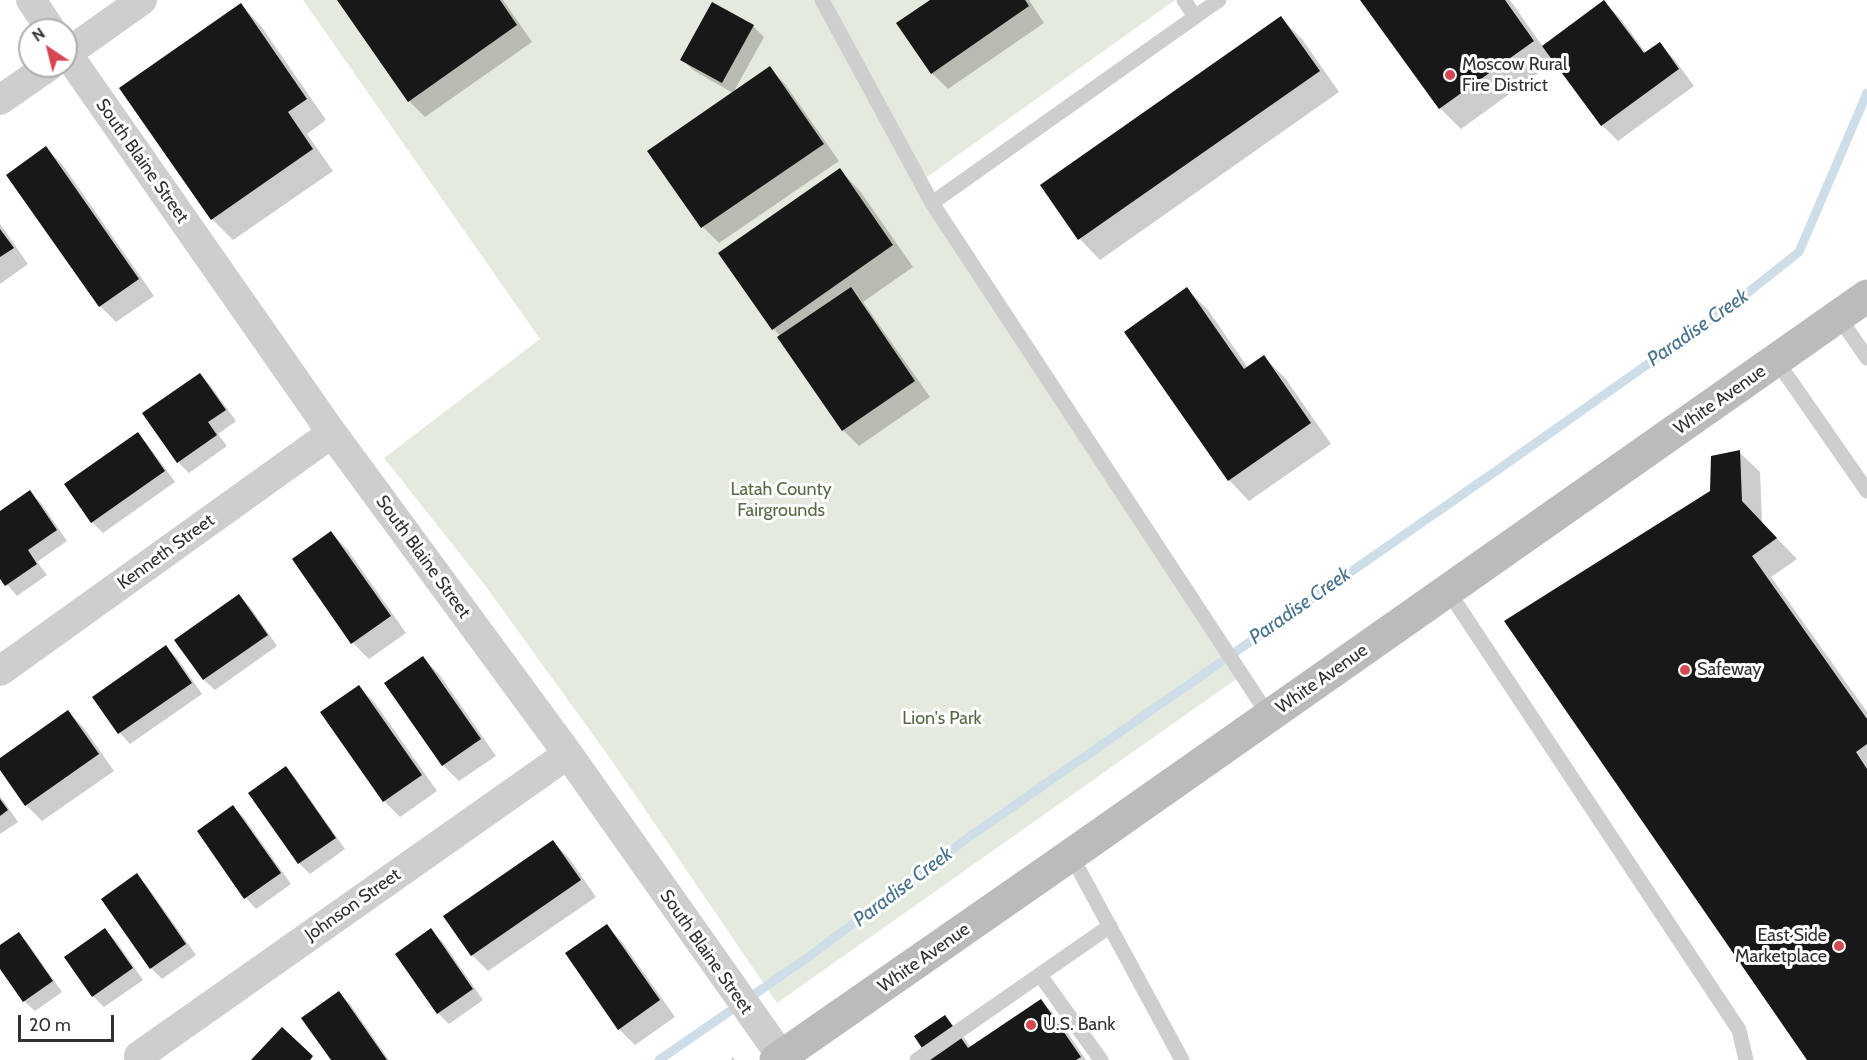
<!DOCTYPE html>
<html>
<head>
<meta charset="utf-8">
<style>
	body { margin:0 }
	#map { position:relative; width:1867px; height:1060px; overflow:hidden; background:#fff; font-family:Cabin,sans-serif }
	canvas { display:block }
	.north { position:absolute; left:18px; top:18px; width:60px; height:60px; box-sizing:border-box; background:#fff; border:2px solid #adadad; border-radius:50%; rotate:325deg; font-size:16px; font-weight:700; line-height:24px; text-align:center; color:#313131 }
	.north::after { content:''; display:block; margin:auto; width:21px; height:27px; background:#d54753; clip-path:polygon(50% 0,100% 100%,50% 72%,0 100%) }
	.scale { position:absolute; left:18px; top:1015px; width:96px; height:27px; box-sizing:border-box; border:3px solid #313131; border-top:0; padding-left:8px; font-size:18px; line-height:21px; white-space:nowrap; color:#313131; -webkit-text-stroke:4px #fff; paint-order:stroke }
</style>
</head>
<body>
<div id="map">
<canvas width="1867" height="1060"></canvas>
<div class="north">N</div>
<div class="scale">20 m</div>
</div>
<script>
const g = document.querySelector('canvas').getContext('2d');
g.lineJoin = 'round';
function fill(path, color) { g.fillStyle = color; g.fill(path, 'evenodd'); }
const poly = rows => new Path2D(rows.map(r => 'M' + r).join(''));
function trace(path, color, width, dash) { g.strokeStyle = color; g.lineWidth = width; g.lineCap = dash ? 'butt' : 'round'; g.setLineDash(dash || []); g.stroke(path); }
function label(font, color, halo, rows, align = 'center') {
  g.font = font + ' Cabin,sans-serif'; g.lineWidth = 6; g.setLineDash([]); g.textBaseline = 'middle'; g.strokeStyle = halo; g.fillStyle = color; for (const [text, x, y, turn = 0] of rows) {
    g.save(); g.translate(x, y); g.rotate((+turn || 0) * Math.PI / 180); g.textAlign = isNaN(turn) ? turn : align; if (halo) g.strokeText(text, 0, 0); g.fillText(text, 0, 0); g.restore();
  }
}
const green = poly([
	[303,0,1175,0,920,182,1242,675,777,1003,612,761,484,584,384,458,540,339]
]);
const shadow = poly([
	[339,0,503,0,532,42,425,117,409,101],
	[932,0,1029,0,1044,23,948,89,932,73],
	[1362,0,1510,0,1543,47,1604,2,1620,18,1646,53,1659,44,1675,60,1694,86,1618,141,1602,125,1555,61,1461,129,1440,108],
	[241,5,261,26,326,120,307,134,333,171,233,240,212,219,121,88],
	[1281,18,1302,39,1339,92,1100,260,1080,239],
	[753,26,764,37,733,93,693,70,682,59],
	[769,68,785,84,839,161,719,243,703,227,650,151],
	[46,148,62,164,154,296,116,322,100,306,8,175],
	[840,170,860,191,913,267,863,302,930,397,859,446,843,430,779,338,781,337,774,329,721,253],
	[0,224,28,264,0,284],
	[1187,289,1208,310,1248,368,1264,357,1285,378,1331,444,1249,501,1229,480],
	[200,375,210,385,236,421,218,434,227,446,189,473,178,462,144,414],
	[138,434,148,445,175,482,103,533,92,522],
	[1739,452,1760,472,1762,523,1797,559,1771,577,1867,712,1867,1060,1809,1060,1711,492],
	[30,492,41,503,67,541,37,562,47,575,17,596,0,576,0,513],
	[331,533,347,549,406,633,369,659,353,643],
	[239,596,250,607,277,646,215,690,204,680,176,640],
	[166,647,177,658,202,694,130,744,120,733,94,697],
	[423,658,439,674,496,756,459,781,443,765,386,684],
	[359,687,375,703,437,791,400,817,384,801],
	[68,712,84,728,114,771,42,821,26,805,0,768,0,760],
	[286,768,296,779,345,849,310,874,299,863],
	[0,796,18,822,0,834],
	[233,807,244,818,291,884,256,909,246,898,199,831],
	[553,842,569,858,596,897,488,971,472,955],
	[137,875,147,886,196,955,162,979,151,968],
	[606,926,622,942,675,1017,635,1045,619,1029],
	[105,930,116,941,143,980,104,1007,93,996,66,958],
	[431,930,442,941,483,1000,449,1024,438,1013,397,954],
	[19,934,29,945,62,992,35,1011,24,1001,0,967,0,947],
	[339,993,350,1004,389,1060,333,1060],
	[1041,1001,1057,1017,1086,1060,932,1060,945,1017,961,1033,971,1048]
]);
const stream = poly([
	[659,1060,807,958,969,837,1496,471,1736,302,1799,252,1867,93]
]);
const building = poly([
	[337,0,500,0,517,25,408,102],
	[930,0,1025,0,1029,6,931,74,896,23],
	[1360,0,1505,0,1534,41,1439,109],
	[1604,0,1644,53,1660,42,1679,69,1601,126,1542,46],
	[712,2,754,25,722,83,680,60],
	[241,3,307,99,288,112,313,149,211,220,119,88],
	[1281,16,1320,71,1078,240,1040,185],
	[770,66,824,144,701,228,647,151],
	[46,146,139,279,99,307,6,175],
	[840,168,893,245,772,330,718,253],
	[0,229,14,248,0,257],
	[851,287,915,381,842,431,777,337],
	[1187,287,1244,369,1264,355,1311,423,1228,481,1124,332],
	[200,373,226,410,208,422,217,435,177,463,142,413],
	[138,432,165,471,91,523,64,484],
	[1740,450,1742,501,1777,538,1752,556,1867,719,1867,744,1856,752,1867,769,1867,1060,1807,1060,1504,621,1710,491,1711,456],
	[30,490,57,530,28,550,37,564,5,586,0,579,0,511],
	[331,531,391,616,351,644,292,559],
	[239,594,268,635,203,680,174,640],
	[166,645,192,683,118,734,92,697],
	[423,656,481,739,442,766,384,683],
	[359,685,422,775,383,802,320,712],
	[68,710,99,754,25,806,0,770,0,758],
	[286,766,336,838,298,864,248,793],
	[0,799,8,810,0,816],
	[233,805,281,873,244,899,197,831],
	[553,840,581,880,471,956,443,916],
	[137,873,186,944,150,969,101,899],
	[607,924,660,1000,618,1030,565,953],
	[105,928,133,968,92,997,64,957],
	[431,928,473,989,437,1014,395,954],
	[19,932,53,981,23,1002,0,969,0,945],
	[339,991,387,1060,331,1060,301,1018],
	[1041,999,1081,1057,1076,1060,930,1060,914,1036,945,1015,968,1048],
	[282,1027,313,1056,310,1060,251,1060]
]);
const path = poly([
	[732,1060,734,1059]
]);
const lane = poly([
	[822,0,932,203,1269,716],
	[1184,0,1195,17],
	[932,203,1219,0],
	[1838,316,1867,358],
	[1776,360,1867,491],
	[1448,591,1739,1030,1746,1060],
	[1071,855,1182,1060],
	[1040,975,1101,1060],
	[917,1060,1110,926]
]);
const street = poly([
	[31,0,51,30],
	[66,52,332,433,568,754,784,1060],
	[66,54,142,0],
	[0,100,49,66],
	[0,671,332,433],
	[139,1056,568,754]
]);
const secondary = poly([
	[776,1060,1071,855,1867,296]
]);
const markers = [
	[1450,75,6,"#d54753"],
	[1685,670,6,"#d54753"],
	[1839,946,6,"#d54753"],
	[1031,1025,6,"#d54753"]
];
const poiNames = [
	["Moscow Rural",1462,65],
	["Fire District",1462,86],
	["Safeway",1697,670],
	["East Side",1827,936,"right"],
	["Marketplace",1827,957,"right"],
	["U.S. Bank",1043,1025]
];
const streetNames = [
	["South Blaine Street",142,161,55],
	["White Avenue",1720,400,-35],
	["Kenneth Street",166,552,-36],
	["South Blaine Street",423,557,54],
	["White Avenue",1322,679,-35],
	["Johnson Street",353,905,-35],
	["South Blaine Street",706,952,55],
	["White Avenue",924,958,-35]
];
const parkNames = [
	["Latah County",781,490],
	["Fairgrounds",781,511],
	["Lion's Park",942,719]
];
const waterNames = [
	["Paradise Creek",1698,328,-35],
	["Paradise Creek",1300,606,-35],
	["Paradise Creek",903,887,-37]
];
fill(green, '#e5eade');
fill(shadow, '#0003');
trace(stream, '#cddee8', 9);
fill(building, '#181818');
trace(path, '#cbcbcb', 4, [3, 3]);
trace(lane, '#cecece', 15);
trace(street, '#cecece', 30);
trace(secondary, '#bbb', 33);
for (const [x, y, r, color] of markers) { const dot = new Path2D(); dot.arc(x, y, r, 0, 2 * Math.PI); g.fillStyle = color; g.fill(dot); trace(dot, '#fff', 2); }
label('18px', '#313131', '#fff', poiNames, 'left');
label('18px', '#313131', '#fff', streetNames);
label('18px', '#556a42', '#fff', parkNames);
label('italic 20px', '#46728d', '#fff', waterNames);
</script>
</body>
</html>
